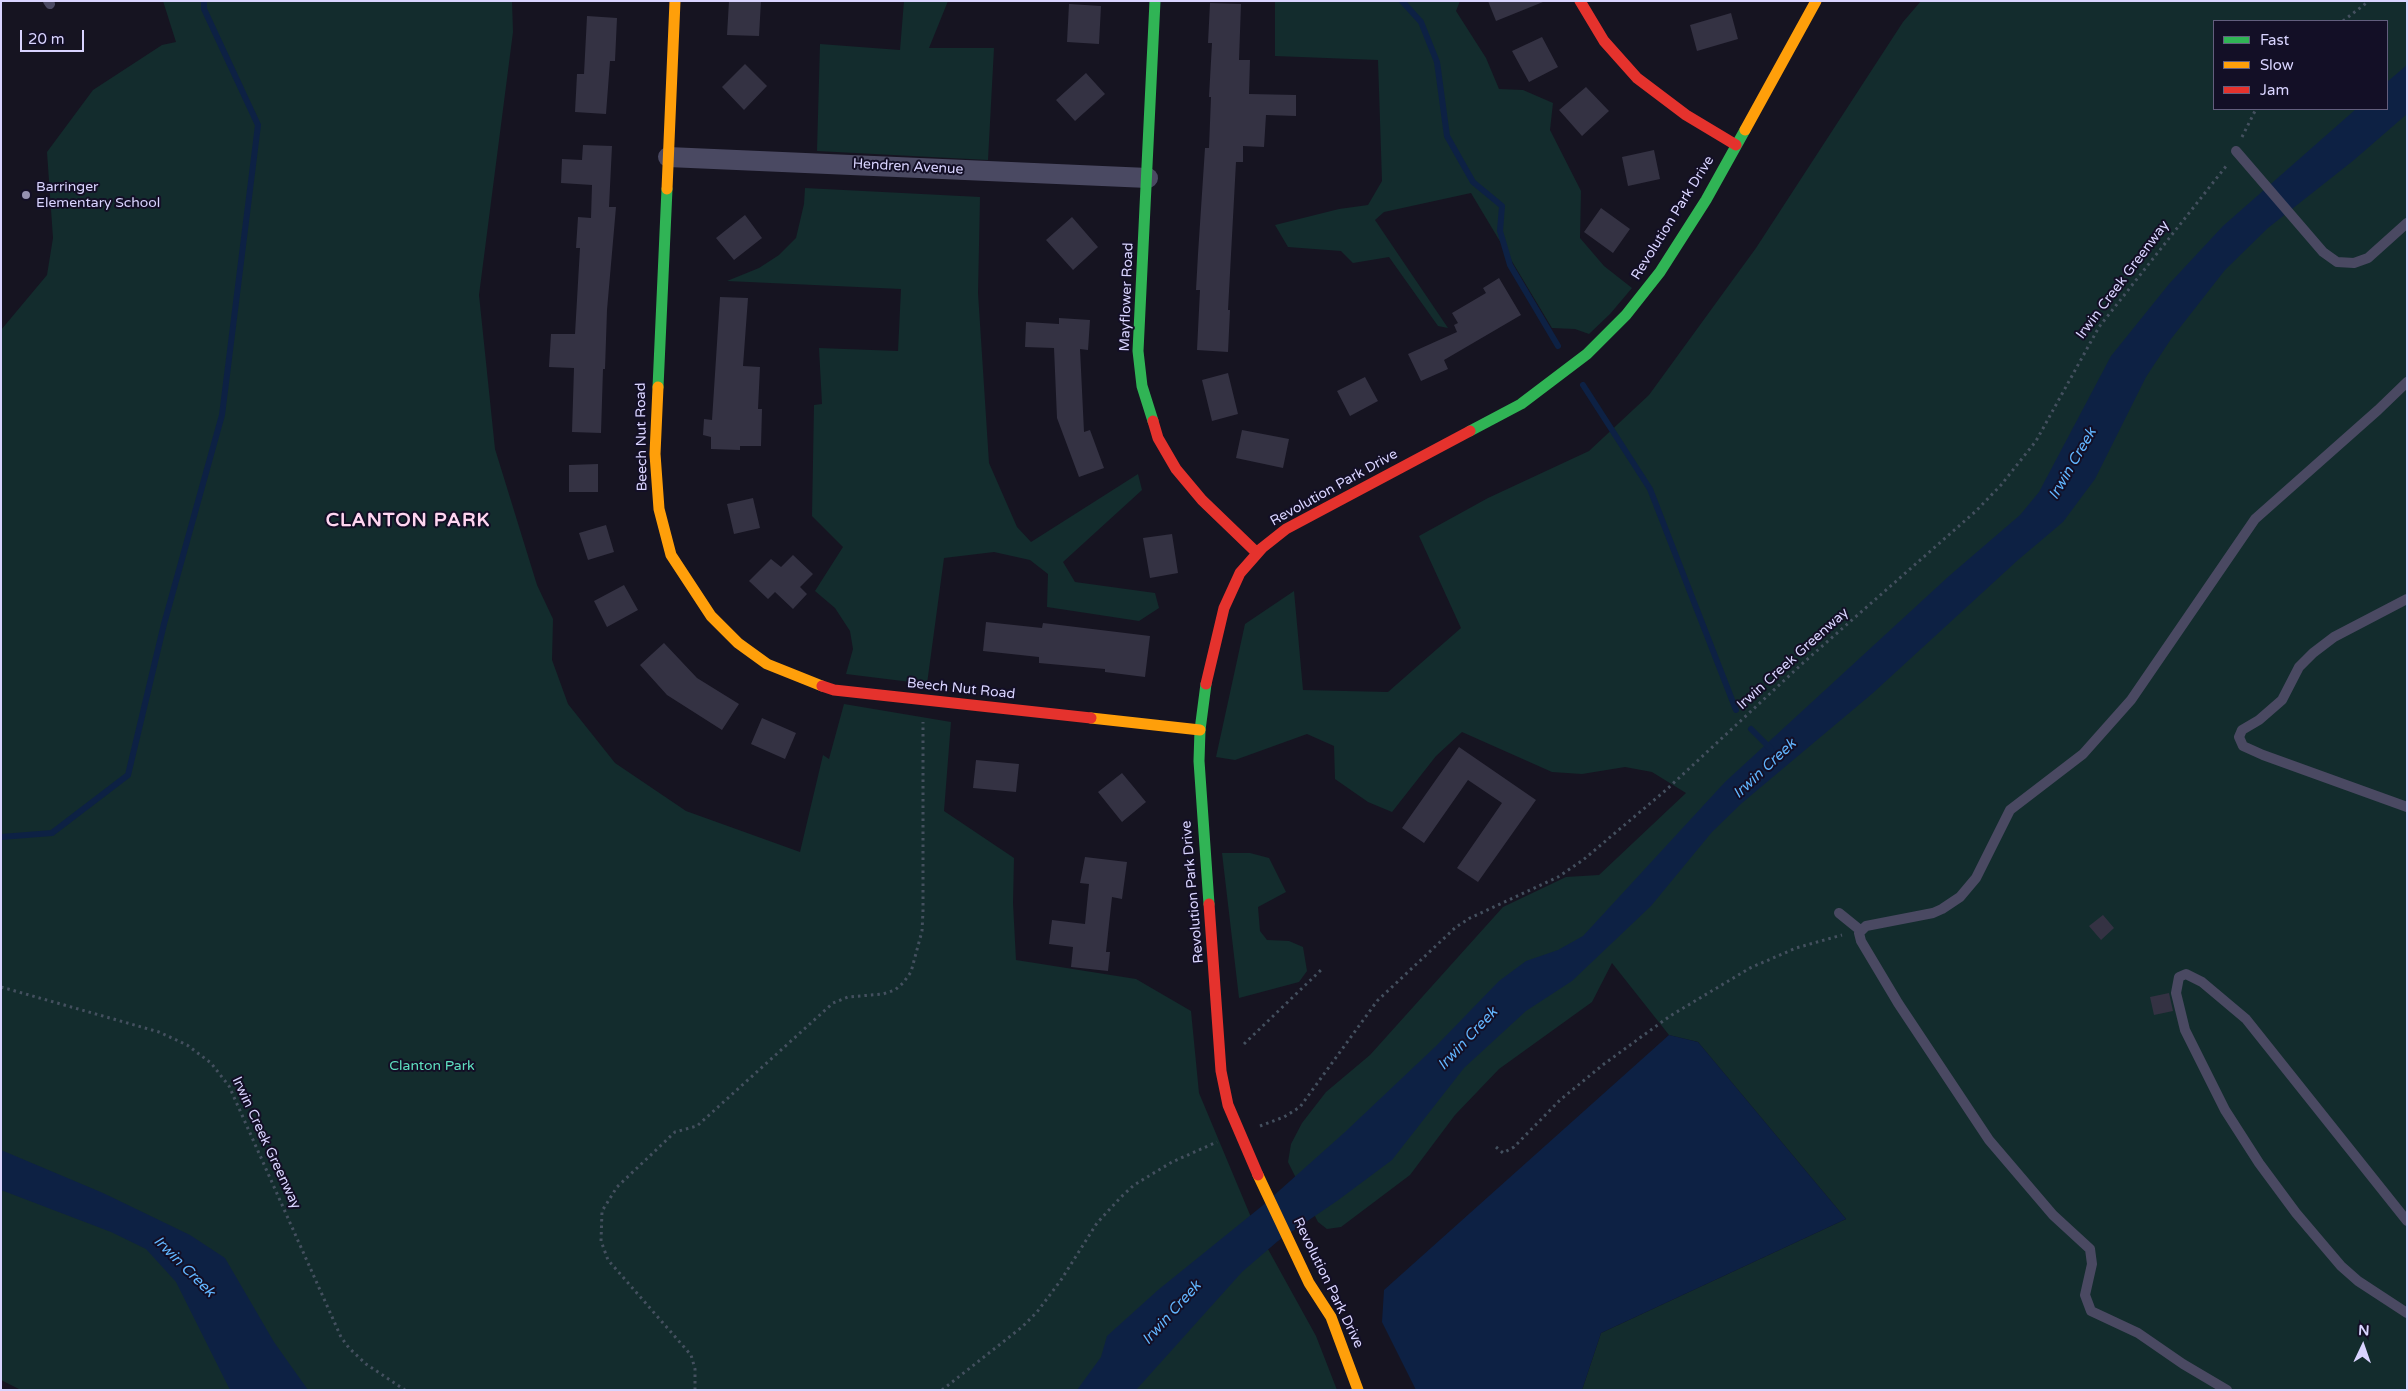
<!DOCTYPE html>
<html>
<head>
<meta charset="utf-8">
<style>
	body { margin:0 }
	#map { position:relative; width:2408px; height:1391px; overflow:hidden; background:#161421; font-family:"Varela Round",sans-serif }
	canvas { display:block }
	.frame { position:absolute; inset:0; border:2px solid #d9d4ff; pointer-events:none }
	.legend { position:absolute; left:2213px; top:20px; width:175px; height:90px; box-sizing:border-box; background:#130f26; border:1px solid #625e7d; margin:0; padding:6px 9px; list-style:none; font-size:15px; color:#d9d4ff }
	.legend li { display:flex; align-items:center; gap:10px; height:25px }
	.legend b { width:25px; border:1px solid #625e7d }
	.north { position:absolute; left:2338px; top:1321px; width:50px; height:50px; -webkit-text-stroke:4px #130f26; paint-order:stroke; rotate:3deg; font-size:14px; font-weight:700; line-height:20px; text-align:center; color:#d9d4ff }
	.north::after { content:''; display:block; margin:auto; width:18px; height:22px; background:#d9d4ff; clip-path:polygon(50% 0,100% 100%,50% 72%,0 100%) }
	.scale { position:absolute; left:20px; top:30px; width:64px; height:22px; box-sizing:border-box; border:2px solid #d9d4ff; border-top:0; padding-left:6px; font-size:15px; line-height:18px; white-space:nowrap; color:#d9d4ff; -webkit-text-stroke:4px #130f26; paint-order:stroke }
</style>
</head>
<body>
<div id="map">
<canvas width="2408" height="1391"></canvas>
<div class="frame"></div>
<ul class="legend">
<li><b style="height:6px;background:#30b455"></b>Fast</li>
<li><b style="height:6px;background:#ff9f0a"></b>Slow</li>
<li><b style="height:6px;background:#e5322d"></b>Jam</li>
</ul>
<div class="north">N</div>
<div class="scale">20 m</div>
</div>
<script>
const g = document.querySelector('canvas').getContext('2d');
g.lineJoin = 'round';
function fill(path, color) { g.fillStyle = color; g.fill(path, 'evenodd'); }
const poly = rows => new Path2D(rows.map(r => 'M' + r).join(''));
function trace(path, color, width, dash) { g.strokeStyle = color; g.lineWidth = width; g.lineCap = dash ? 'butt' : 'round'; g.setLineDash(dash || []); g.stroke(path); }
function label(font, color, halo, rows, align = 'center') {
  g.font = font + ' "Varela Round",sans-serif'; g.lineWidth = 4; g.setLineDash([]); g.textBaseline = 'middle'; g.strokeStyle = halo; g.fillStyle = color; for (const [text, x, y, turn = 0] of rows) {
    g.save(); g.translate(x, y); g.rotate((+turn || 0) * Math.PI / 180); g.textAlign = isNaN(turn) ? turn : align; if (halo) g.strokeText(text, 0, 0); g.fillText(text, 0, 0); g.restore();
  }
}
const green = poly([
	[163,1,512,1,513,32,479,295,495,449,537,585,553,619,552,660,568,704,615,763,686,811,800,852,823,755,829,759,844,704,951,722,944,811,1014,858,1013,903,1016,960,1136,979,1191,1011,1199,1093,1253,1222,1316,1336,1337,1390,21,1390,1,1380,1,330,47,275,53,238,47,152,93,90,162,45,176,42],
	[904,1,948,1,929,48,994,48,988,160,817,151,820,44,900,50],
	[1275,1,1460,1,1456,11,1486,58,1499,89,1523,90,1553,103,1550,130,1581,191,1580,238,1604,266,1632,288,1610,314,1589,334,1575,329,1552,328,1471,193,1384,212,1375,220,1448,328,1438,326,1389,257,1353,263,1341,251,1288,247,1275,225,1339,209,1368,205,1382,181,1378,60,1275,56],
	[1921,1,2407,1,2407,1390,1582,1390,1601,1333,1846,1219,1698,1042,1669,1035,1612,963,1592,1002,1499,1069,1455,1115,1410,1175,1341,1227,1327,1229,1318,1222,1288,1162,1291,1144,1302,1123,1326,1092,1370,1055,1503,907,1566,877,1599,875,1686,793,1652,772,1625,767,1582,774,1552,772,1462,732,1436,756,1392,812,1368,802,1335,779,1334,746,1307,734,1235,760,1216,757,1245,624,1294,591,1303,690,1388,692,1461,628,1419,536,1488,498,1589,451,1649,395,1756,248,1903,22],
	[2214,21,2387,21,2387,109,2214,109],
	[805,188,980,197,978,293,989,463,1017,527,1031,542,1138,474,1142,490,1063,562,1075,582,1155,593,1159,608,1139,621,1047,607,1048,574,1030,560,994,552,944,558,927,684,846,674,853,649,850,631,835,608,815,591,843,547,812,516,814,405,822,404,819,348,898,351,901,289,727,281,759,268,779,255,796,238,804,204],
	[1222,853,1250,853,1269,858,1286,892,1258,907,1260,931,1267,940,1289,941,1303,947,1307,971,1299,982,1239,998]
]);
const water = poly([
	[2407,65,2407,114,2354,160,2268,228,2225,270,2171,339,2146,377,2095,479,2063,522,2018,560,1873,693,1742,803,1712,832,1651,906,1572,981,1526,1011,1464,1068,1392,1160,1337,1201,1278,1241,1242,1272,1136,1390,1077,1390,1101,1357,1107,1336,1158,1290,1262,1206,1345,1132,1436,1046,1499,981,1526,961,1558,950,1583,936,1725,782,1949,576,2020,515,2039,492,2111,356,2169,284,2223,226,2356,109,2387,109,2387,82],
	[1669,1035,1698,1042,1846,1219,1601,1333,1582,1390,1416,1390,1382,1322,1384,1290],
	[1,1150,103,1193,190,1235,225,1258,274,1342,308,1390,230,1390,176,1282,146,1249,111,1232,1,1190]
]);
const stream = poly([
	[1402,1,1421,22,1437,62,1447,136,1473,182,1502,206,1500,231,1510,265,1558,346],
	[1583,385,1650,489,1736,710],
	[1751,729,1771,749],
	[1,837,52,833,128,775,164,624,222,415,258,125,204,9,204,1]
]);
const building = poly([
	[729,1,761,1,759,36,727,35],
	[1488,1,1543,1,1543,2,1496,21],
	[1210,3,1241,4,1239,60,1250,60,1249,94,1296,95,1296,116,1266,115,1264,147,1243,146,1243,162,1236,162,1228,310,1230,310,1228,352,1197,350,1200,290,1196,290,1198,254,1205,148,1209,148,1211,97,1209,97,1212,43,1208,43],
	[1069,4,1101,6,1099,44,1067,42],
	[1731,13,1738,39,1697,51,1690,25],
	[587,16,617,18,615,61,610,61,606,114,575,112,577,74,584,74],
	[1542,37,1558,67,1529,82,1512,51],
	[745,64,767,86,744,110,722,87],
	[1086,73,1105,94,1075,121,1056,100],
	[1586,87,1609,111,1582,136,1559,110],
	[583,145,612,146,609,207,616,207,607,310,605,369,603,369,601,433,572,432,574,368,549,367,551,334,575,334,580,248,576,248,578,217,591,218,592,185,561,183,562,159,582,160],
	[1654,150,1660,179,1628,186,1622,157],
	[1601,208,1630,229,1613,253,1584,232],
	[745,215,762,238,734,260,716,238],
	[1072,217,1098,247,1073,270,1046,240],
	[1499,278,1521,315,1444,360,1448,369,1421,381,1408,354,1457,332,1454,325,1458,323,1452,313,1486,293,1483,288],
	[720,297,748,298,743,366,760,367,758,409,762,409,761,446,740,446,740,450,711,449,711,437,703,435,704,419,712,420],
	[1059,318,1090,320,1088,350,1080,349,1084,432,1090,430,1104,468,1079,477,1057,418,1054,348,1025,347,1026,322,1059,324],
	[1228,373,1238,414,1212,421,1202,380],
	[1365,377,1378,401,1350,416,1337,391],
	[1242,430,1289,439,1283,468,1236,458],
	[598,464,598,492,569,492,569,465],
	[753,498,760,528,734,534,727,504],
	[606,525,614,552,588,560,579,533],
	[1172,534,1178,573,1150,578,1143,538],
	[793,555,813,574,800,587,807,594,793,609,775,592,768,599,749,581,771,559,781,567],
	[624,585,638,610,607,627,594,601],
	[986,622,1042,628,1043,623,1150,636,1145,677,1105,672,1105,669,1039,663,1039,657,983,651],
	[664,643,697,678,739,704,722,730,667,695,640,665],
	[762,718,796,733,785,759,751,744],
	[1459,747,1536,800,1478,882,1457,868,1502,803,1468,780,1424,843,1402,828],
	[976,760,1019,764,1016,792,973,788],
	[1122,773,1146,802,1122,822,1098,792],
	[1085,857,1127,862,1122,899,1112,897,1106,952,1110,952,1108,971,1071,967,1073,947,1049,944,1052,920,1085,924,1089,884,1080,883],
	[2103,915,2114,928,2101,940,2089,926],
	[2169,993,2173,1011,2154,1015,2150,997]
]);
const path = poly([
	[2343,21,2369,1],
	[2242,137,2256,109],
	[1,987,159,1032,187,1045,211,1063,229,1086,341,1337,349,1348,366,1364,405,1390],
	[1244,1044,1321,970],
	[1260,1126,1284,1117,1300,1107,1377,1001,1456,927,1470,918,1558,877,1583,860,1666,790,1803,663,1976,511,2001,485,2036,441,2099,327,2227,165],
	[1496,1147,1503,1153,1514,1147,1560,1100,1604,1064,1670,1016,1750,968,1796,948,1842,935],
	[695,1390,695,1369,691,1355,608,1260,601,1241,602,1211,617,1187,675,1132,697,1126,833,1003,848,997,883,994,895,990,903,983,911,972,922,931,923,911,923,722],
	[942,1390,1022,1327,1037,1312,1061,1280,1097,1223,1121,1197,1134,1185,1172,1162,1217,1142]
]);
const lane = poly([
	[48,1,50,4],
	[2236,151,2323,252,2337,262,2354,263,2368,258,2407,223],
	[2407,599,2334,637,2313,653,2299,667,2282,700,2259,720,2242,730,2239,737,2243,746,2263,755,2407,807],
	[1839,913,1860,930],
	[2407,1221,2246,1019,2202,982,2186,974,2179,977,2176,993,2185,1030,2225,1110,2259,1163,2296,1213,2341,1266,2358,1281,2407,1313],
	[2227,1390,2183,1364,2138,1333,2091,1311,2085,1295,2092,1264,2090,1249,2053,1215,1989,1140,1898,1003,1861,941,1859,933,1866,926,1933,913,1942,909,1960,897,1976,878,2010,810,2083,754,2131,700,2255,519,2378,410,2407,382]
]);
const street = poly([
	[668,157,1148,178]
]);
const fast = poly([
	[658,387,667,189],
	[1153,421,1142,386,1138,351,1155,1],
	[1470,431,1521,404,1587,354,1626,315,1660,272,1706,200,1745,130],
	[1206,684,1200,730,1199,761,1209,904]
]);
const slow = poly([
	[1745,130,1816,1],
	[667,189,675,1],
	[658,387,655,454,659,509,671,555,711,616,738,643,767,664,822,686],
	[1091,718,1200,730],
	[1258,1175,1309,1283,1331,1317,1358,1390]
]);
const jam = poly([
	[1580,1,1604,41,1637,78,1686,115,1736,145],
	[1153,421,1158,438,1176,469,1202,500,1257,553],
	[1206,684,1224,608,1240,573,1262,548,1286,529,1470,431],
	[822,686,834,690,1091,718],
	[1209,904,1221,1071,1228,1105,1258,1175]
]);
const markers = [
	[26,195,5,"#9591b1"]
];
const streetNames = [
	["Hendren Avenue",908,167,3],
	["Revolution Park Drive",1673,218,-58],
	["Irwin Creek Greenway",2123,280,-53],
	["Mayflower Road",1127,297,-88],
	["Beech Nut Road",642,437,-91],
	["Revolution Park Drive",1334,488,-29],
	["Irwin Creek Greenway",1793,659,-42],
	["Beech Nut Road",961,689,6],
	["Revolution Park Drive",1193,892,-95],
	["Irwin Creek Greenway",266,1143,65],
	["Revolution Park Drive",1328,1283,64]
];
const poiNames = [
	["Barringer",36,187],
	["Elementary School",36,203]
];
const parkNames = [
	["Clanton Park",432,1066]
];
const waterNames = [
	["Irwin Creek",2073,464,-60],
	["Irwin Creek",1765,769,-43],
	["Irwin Creek",1468,1039,-47],
	["Irwin Creek",184,1267,45],
	["Irwin Creek",1172,1313,-48]
];
const districtNames = [
	["CLANTON PARK",408,521]
];
fill(green, '#132c2d');
fill(water, '#0d2144');
trace(stream, '#0d2144', 6);
fill(building, '#343243');
trace(path, '#44505f', 3, [2.5, 4]);
trace(lane, '#4a4962', 10);
trace(street, '#4a4962', 20);
trace(fast, '#30b455', 11);
trace(slow, '#ff9f0a', 11);
trace(jam, '#e5322d', 11);
for (const [x, y, r, color] of markers) { const dot = new Path2D(); dot.arc(x, y, r, 0, 2 * Math.PI); g.fillStyle = color; g.fill(dot); trace(dot, '#130f26', 2); }
label('14px', '#d9d4ff', '#130f26', streetNames);
label('14px', '#d9d4ff', '#130f26', poiNames, 'left');
label('14px', '#5fe0c0', '#130f26', parkNames);
label('italic 15px', '#62b6ff', '#130f26', waterNames);
g.letterSpacing = '1px';
label('bold 19px', '#ffd6f0', '#130f26', districtNames);
g.letterSpacing = '0px';
</script>
</body>
</html>
